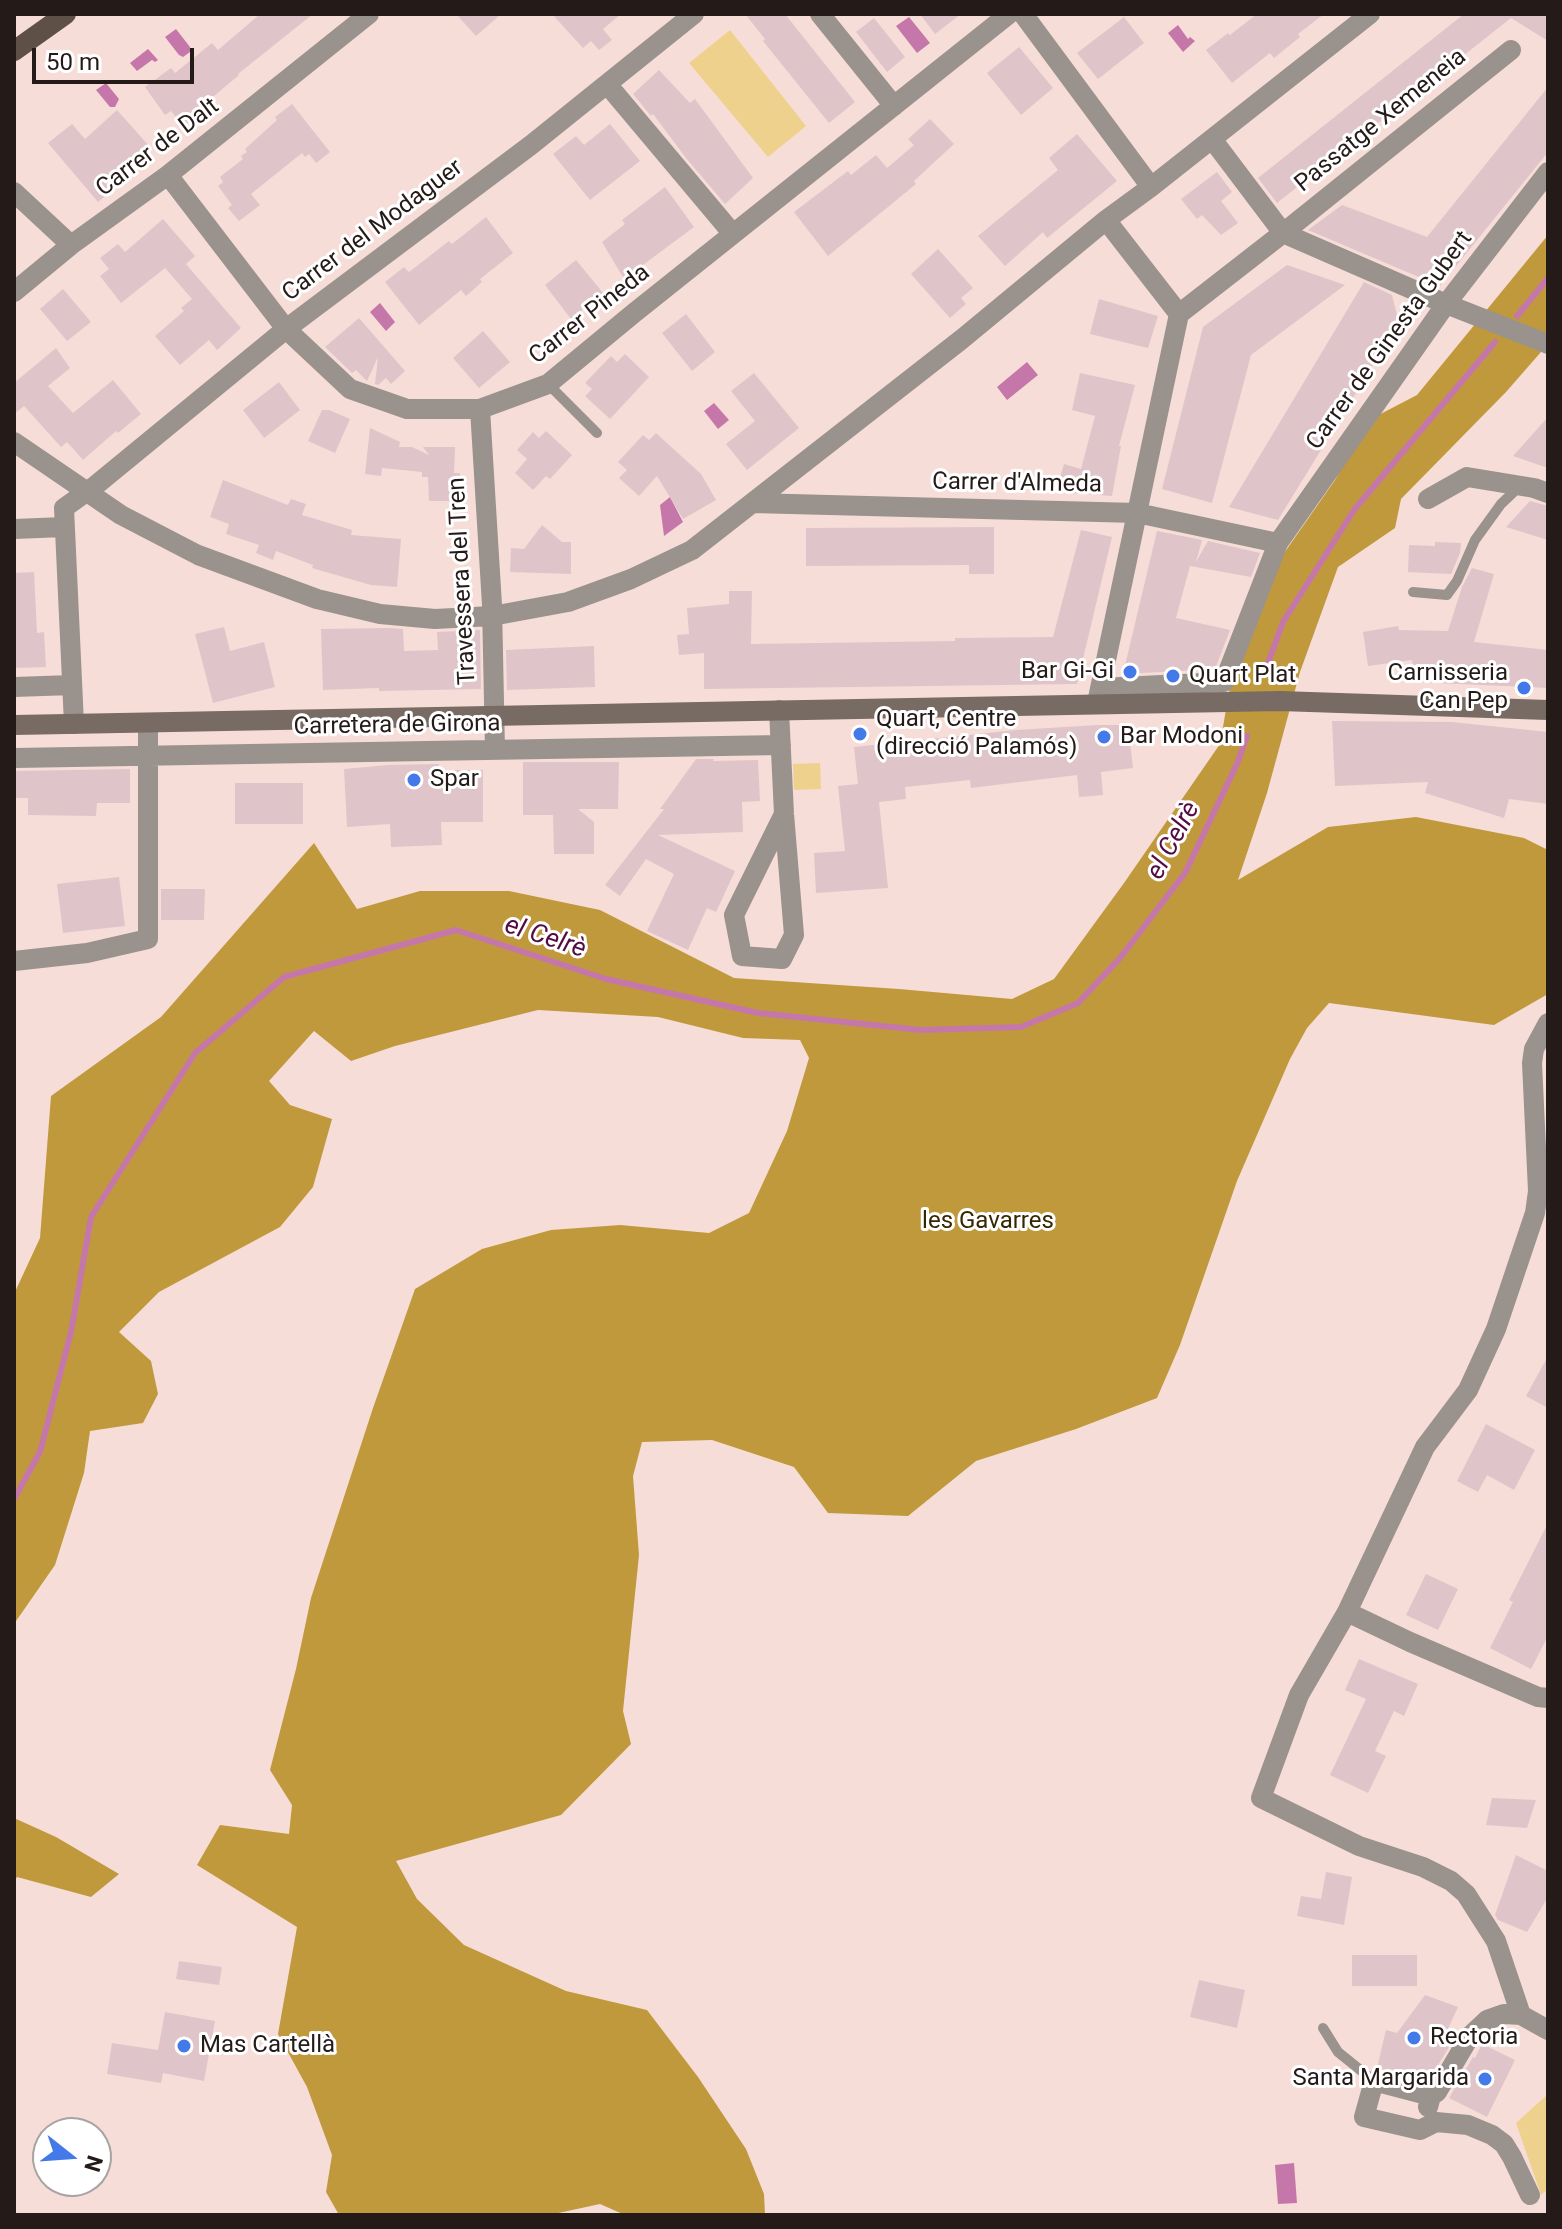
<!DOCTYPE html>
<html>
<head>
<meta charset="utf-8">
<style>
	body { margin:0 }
	#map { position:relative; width:1562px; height:2229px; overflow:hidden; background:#f7ddd7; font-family:Roboto,sans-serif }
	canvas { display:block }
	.frame { position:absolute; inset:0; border:16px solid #241b19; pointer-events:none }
	.north { position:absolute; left:32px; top:2117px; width:80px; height:80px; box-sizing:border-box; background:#fff; border:2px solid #a7a4a3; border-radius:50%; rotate:107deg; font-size:22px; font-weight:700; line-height:32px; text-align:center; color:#241b19 }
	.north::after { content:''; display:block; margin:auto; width:28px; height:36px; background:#4479ea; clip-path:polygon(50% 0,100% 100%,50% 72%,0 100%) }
	.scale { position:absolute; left:32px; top:48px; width:162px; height:36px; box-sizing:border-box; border:4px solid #241b19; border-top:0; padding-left:10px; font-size:24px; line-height:28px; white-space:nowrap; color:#241b19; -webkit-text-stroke:6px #fff; paint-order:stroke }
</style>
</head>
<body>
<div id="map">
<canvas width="1562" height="2229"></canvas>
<div class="frame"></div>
<div class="north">N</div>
<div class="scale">50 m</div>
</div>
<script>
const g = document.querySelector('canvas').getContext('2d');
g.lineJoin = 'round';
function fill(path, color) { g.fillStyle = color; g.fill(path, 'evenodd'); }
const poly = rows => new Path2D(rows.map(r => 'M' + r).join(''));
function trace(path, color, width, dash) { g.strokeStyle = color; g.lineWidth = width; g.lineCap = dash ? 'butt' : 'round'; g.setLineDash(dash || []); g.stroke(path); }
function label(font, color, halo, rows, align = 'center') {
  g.font = font + ' Roboto,sans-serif'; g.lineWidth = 6; g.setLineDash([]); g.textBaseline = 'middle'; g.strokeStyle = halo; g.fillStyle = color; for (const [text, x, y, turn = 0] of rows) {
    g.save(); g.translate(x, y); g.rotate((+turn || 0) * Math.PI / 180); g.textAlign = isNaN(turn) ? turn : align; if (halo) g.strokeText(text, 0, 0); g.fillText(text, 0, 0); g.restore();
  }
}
const green = poly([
	[730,30,806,126,768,157,689,63],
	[820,763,821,789,794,790,793,764],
	[1548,2094,1548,2189,1541,2195,1516,2123]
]);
const forest = poly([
	[1548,235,1548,344,1506,392,1401,499,1395,528,1338,567,1300,672,1267,793,1238,880,1328,827,1416,817,1524,838,1548,850,1548,994,1494,1025,1329,1003,1307,1028,1290,1059,1237,1181,1180,1345,1157,1398,1076,1429,976,1461,908,1516,828,1513,794,1467,712,1440,642,1442,633,1476,639,1555,623,1711,631,1744,561,1815,396,1861,417,1899,464,1945,566,1991,647,2010,698,2077,746,2149,764,2194,765,2215,625,2215,600,2204,549,2215,339,2215,326,2192,332,2155,307,2087,278,2034,297,1927,197,1865,220,1825,289,1834,292,1805,270,1770,296,1669,311,1598,373,1408,415,1289,482,1249,551,1230,620,1225,709,1233,749,1213,787,1131,809,1058,800,1040,743,1038,658,1017,538,1010,395,1046,351,1061,314,1031,269,1081,290,1105,332,1119,313,1187,280,1227,159,1292,119,1332,151,1361,158,1394,143,1423,90,1431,84,1473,55,1565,14,1624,14,1294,40,1238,51,1096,161,1017,314,843,357,909,420,891,509,891,600,910,734,978,899,989,1012,999,1054,979,1124,883,1220,744,1232,675,1282,556,1335,480,1369,420,1417,395],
	[14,1818,56,1837,119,1874,91,1897,17,1877,14,1882]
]);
const water = poly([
	[909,17,930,43,917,53,896,26],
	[1178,25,1188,39,1190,37,1195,41,1183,52,1168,33],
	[176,29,190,47,190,52,183,57,179,55,165,37],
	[148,49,158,60,155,62,152,60,137,71,130,63],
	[106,83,119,99,115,107,110,107,96,90],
	[380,303,395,322,386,331,370,312],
	[1027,362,1038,375,1007,400,997,387],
	[714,403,729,420,718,429,704,411],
	[670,497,683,522,664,536,660,505],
	[1294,2163,1297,2203,1278,2204,1275,2165]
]);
const stream = poly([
	[1517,316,1548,278],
	[1268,663,1283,622,1354,510,1495,342],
	[14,1499,40,1452,71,1332,91,1217,195,1053,284,977,456,930,606,979,758,1013,921,1030,1021,1027,1078,1003,1120,958,1185,873,1237,764,1247,736]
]);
const building = poly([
	[260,14,313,14,238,74,239,75,200,108,203,111,183,126,171,111,165,115,145,87,171,68,175,73,212,43,218,50],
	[456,14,501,14,476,36],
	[552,14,621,14,603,29,612,40,599,50,591,41,583,48],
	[745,14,785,14,855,102,829,123,763,41,765,39],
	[920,14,961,14,935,34],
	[1257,14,1324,14,1298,34,1300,37,1274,58,1270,53,1232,83,1206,50,1228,33,1230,35],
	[1464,14,1548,14,1548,41,1511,18,1277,203,1258,178],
	[1124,17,1144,43,1098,79,1077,53],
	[874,18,905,57,887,72,856,32],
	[1019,47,1053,88,1021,115,987,73],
	[659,70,690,103,695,99,753,178,725,204,686,158,653,114,651,116,633,94],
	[1548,87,1548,152,1440,286,1308,230,1342,205,1427,237],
	[292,104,330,152,316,163,309,154,305,157,302,153,251,194,260,205,239,221,228,208,232,205,218,186,223,182,220,177,243,159,241,156,247,152,245,149,277,120,275,117],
	[117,110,151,148,118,178,121,183,98,202,48,143,72,124,85,139],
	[930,119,954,144,914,181,916,184,828,256,794,212,848,171,851,175,876,155,887,168,914,145,908,139],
	[610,124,640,161,590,200,553,154,576,136,584,145],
	[1077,134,1117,181,1047,238,1043,232,1005,266,978,236,1058,170,1049,158],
	[1217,172,1232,192,1221,201,1238,223,1221,235,1202,215,1197,219,1181,199],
	[665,187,694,227,624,279,602,242,625,224,622,220],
	[486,217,513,253,480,279,482,282,466,296,461,290,419,325,385,282,404,267,409,272,449,241,452,244],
	[163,219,195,256,186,264,241,328,217,350,209,340,180,365,155,336,184,311,181,308,192,299,165,268,121,303,100,276,109,269,100,258,118,244,125,252],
	[938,249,973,288,961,298,966,304,950,318,911,274],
	[576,260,603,293,571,319,545,285],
	[1287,265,1345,285,1251,355,1212,503,1162,489,1203,327],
	[1364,282,1392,295,1399,323,1278,520,1229,507],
	[63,289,91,322,67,341,40,309],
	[1099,299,1158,316,1148,348,1090,334],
	[686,314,715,352,692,371,662,333],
	[359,318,405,371,391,384,386,378,378,385,375,384,378,357,367,381,356,370,352,373,325,347],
	[483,331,510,362,479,388,453,358],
	[56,348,70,368,48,386,73,413,113,380,141,414,118,433,116,431,83,460,67,442,61,447,24,406,14,414,14,383],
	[625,354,649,377,610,419,585,396,592,389,585,383,611,356,617,362],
	[754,373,799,428,747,470,726,444,755,421,731,391],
	[1080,373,1135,385,1119,446,1121,446,1112,496,1056,492,1064,464,1081,469,1095,416,1072,410],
	[279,382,300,410,264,438,243,410],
	[322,410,329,410,350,419,335,453,308,441],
	[1548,417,1548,468,1513,456],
	[370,428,400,442,399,447,412,447,429,455,423,447,455,447,454,473,460,473,460,501,429,501,428,477,422,477,422,472,382,468,381,476,365,474],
	[546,431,572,455,550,479,546,476,533,490,515,473,527,459,517,450,533,432,539,438],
	[656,433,701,474,716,500,683,519,657,476,639,496,619,478,627,470,618,462,643,435,649,440],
	[223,480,288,505,291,499,306,504,302,515,352,530,351,535,401,539,397,587,371,585,312,568,313,565,276,551,273,560,256,553,259,545,226,534,229,524,210,517],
	[1530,501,1548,506,1548,540,1506,527],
	[542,525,562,542,571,542,571,574,510,572,511,548,524,549],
	[994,527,994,574,969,574,969,565,806,566,806,528],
	[1081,530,1112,537,1077,684,704,689,704,653,679,655,677,635,689,634,687,608,729,604,729,591,752,591,751,644,955,641,955,638,1053,637],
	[1157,531,1202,540,1196,562,1208,541,1260,553,1251,577,1190,566,1176,618,1230,630,1215,669,1123,674],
	[1435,542,1461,543,1460,553,1451,574,1408,572,1409,545,1435,546],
	[1472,568,1494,574,1474,642,1548,650,1548,688,1415,682,1412,660,1368,666,1363,632,1398,626,1399,630,1448,631,1462,587],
	[34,572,37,633,44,632,46,667,14,668,14,573],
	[224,627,230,651,264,642,275,687,213,703,195,634],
	[389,628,403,629,404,651,438,650,437,632,480,630,481,689,379,691,379,688,323,690,321,629],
	[594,646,595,687,507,690,506,650],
	[1332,721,1452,722,1548,732,1548,804,1509,799,1504,818,1425,793,1428,782,1335,786],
	[1097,725,1128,725,1133,768,1101,772,1103,795,1079,797,1077,775,971,788,970,780,905,787,906,799,879,802,888,888,816,893,814,853,845,851,838,786,858,784,854,747,1016,730],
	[696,759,714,759,713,761,758,760,760,801,742,802,743,832,658,835,735,871,716,912,707,908,688,950,647,931,674,874,646,859,620,896,605,885,664,809,660,809],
	[523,762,619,762,618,809,578,809,594,822,594,854,554,854,553,815,523,815],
	[439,764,439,770,483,770,483,822,441,822,442,845,391,847,390,824,347,827,344,769,388,765],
	[130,769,130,803,97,803,96,816,28,815,28,798,14,798,14,771],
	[235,783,303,783,303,824,235,824],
	[119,877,125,926,63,933,57,884],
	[161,889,205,889,204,920,161,920],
	[1548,1356,1548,1408,1526,1396],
	[1486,1424,1535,1450,1514,1490,1487,1475,1478,1492,1457,1481],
	[1548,1523,1548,1636,1531,1669,1490,1648,1513,1602,1509,1600],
	[1426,1574,1458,1589,1438,1630,1406,1615],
	[1359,1659,1418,1684,1404,1716,1394,1711,1375,1751,1386,1756,1368,1793,1330,1775,1366,1699,1345,1690],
	[1492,1798,1536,1800,1527,1828,1486,1825],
	[1516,1855,1548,1871,1548,1897,1527,1932,1498,1920,1495,1915],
	[1326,1872,1352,1877,1344,1925,1297,1916,1301,1896,1321,1899],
	[1352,1955,1417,1955,1417,1986,1352,1986],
	[179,1961,222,1967,219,1985,176,1979],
	[1199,1980,1245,1990,1237,2028,1190,2017],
	[1425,1995,1458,2007,1441,2044,1449,2047,1429,2080,1377,2068,1386,2030,1397,2033],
	[165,2012,215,2021,204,2081,163,2073,161,2083,107,2074,112,2043,158,2050],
	[1482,2044,1515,2060,1487,2117,1449,2098,1473,2057,1475,2058]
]);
const lane = poly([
	[548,384,597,433],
	[1413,592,1447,595,1457,581,1475,540,1501,504,1519,487],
	[1323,2028,1338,2052,1374,2081]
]);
const street = poly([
	[820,14,894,106],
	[1023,14,1151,187],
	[1511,50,1283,233,1446,304,1548,344],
	[607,84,733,234],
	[168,175,286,329,350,389,407,409,480,409,548,384,634,313,1009,14],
	[14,192,71,245],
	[1106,220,1179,314],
	[14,292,71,245,168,175,369,14],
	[1179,314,1283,233,1212,139],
	[480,409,492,605,495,750],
	[14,442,121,515,198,555,317,599,380,614,435,619,492,616,568,602,631,579,692,550,962,339,1106,220,1151,187,1370,14],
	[1428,499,1467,477,1534,488,1548,493],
	[752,503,1137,513,1278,543],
	[14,529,64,527],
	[14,687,72,685],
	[1100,688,1224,682,1278,543,1446,304,1548,172],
	[1098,698,1179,314],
	[779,710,784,814,794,935,782,959,742,956,734,915,784,814],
	[74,724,64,508,96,485,286,329,531,145,694,14],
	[14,758,781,745],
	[14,961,87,953,148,939,148,723],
	[1548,1023,1534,1049,1532,1063,1538,1191,1535,1213,1496,1329,1468,1390,1425,1447,1347,1612,1299,1695,1261,1798,1359,1846,1423,1867,1451,1881,1466,1894,1496,1941,1521,2015,1548,2030],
	[1347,1612,1410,1642,1538,1697,1548,1698],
	[1431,2096,1374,2081,1364,2117,1420,2130,1436,2122,1468,2125,1492,2135,1504,2144,1512,2157,1530,2195],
	[1428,2107,1431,2096,1437,2092,1470,2036,1487,2020,1504,2014,1521,2015]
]);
const secondary = poly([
	[14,725,1280,701,1548,710]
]);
const primary = poly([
	[14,51,66,14]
]);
const markers = [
	[1130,672,8,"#4479ea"],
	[1173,676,8,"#4479ea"],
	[1524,688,8,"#4479ea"],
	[860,734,8,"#4479ea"],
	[1104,737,8,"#4479ea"],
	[414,780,8,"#4479ea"],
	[1414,2038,8,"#4479ea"],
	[184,2046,8,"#4479ea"],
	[1485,2079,8,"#4479ea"]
];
const streetNames = [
	["Passatge Xemeneia",1381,121,-39],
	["Carrer de Dalt",158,148,-37],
	["Carrer del Modaguer",373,231,-37],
	["Carrer Pineda",590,315,-38],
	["Carrer de Ginesta Gubert",1390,341,-54],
	["Carrer d'Almeda",1017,484,1],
	["Travessera del Tren",463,581,-93],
	["Carretera de Girona",397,726,-1]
];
const poiNames = [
	["Bar Gi-Gi",1114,672,"right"],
	["Carnisseria",1508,674,"right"],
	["Can Pep",1508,702,"right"],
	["Quart Plat",1189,676],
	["Quart, Centre",876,720],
	["(direcció Palamós)",876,748],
	["Bar Modoni",1120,737],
	["Spar",430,780],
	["Rectoria",1430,2038],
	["Mas Cartellà",200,2046],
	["Santa Margarida",1469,2079,"right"]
];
const parkNames = [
	["les Gavarres",988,1222]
];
const waterNames = [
	["el Celrè",1174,841,-62],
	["el Celrè",545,938,18]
];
fill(green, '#efd18e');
fill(forest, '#c0993d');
fill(water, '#c677aa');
trace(stream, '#c677aa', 6);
fill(building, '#dfc5c9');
trace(lane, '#9a928c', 10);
trace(street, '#9a928c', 20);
trace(secondary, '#776b63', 20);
trace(primary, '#5e5046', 20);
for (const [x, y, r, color] of markers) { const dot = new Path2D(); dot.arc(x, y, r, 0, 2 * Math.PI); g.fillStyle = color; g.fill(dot); trace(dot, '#fff', 3); }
label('24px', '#241b19', '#fff', streetNames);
label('24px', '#241b19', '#fff', poiNames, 'left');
label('24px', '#372700', '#fff', parkNames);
label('italic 26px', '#540b41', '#fff', waterNames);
</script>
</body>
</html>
